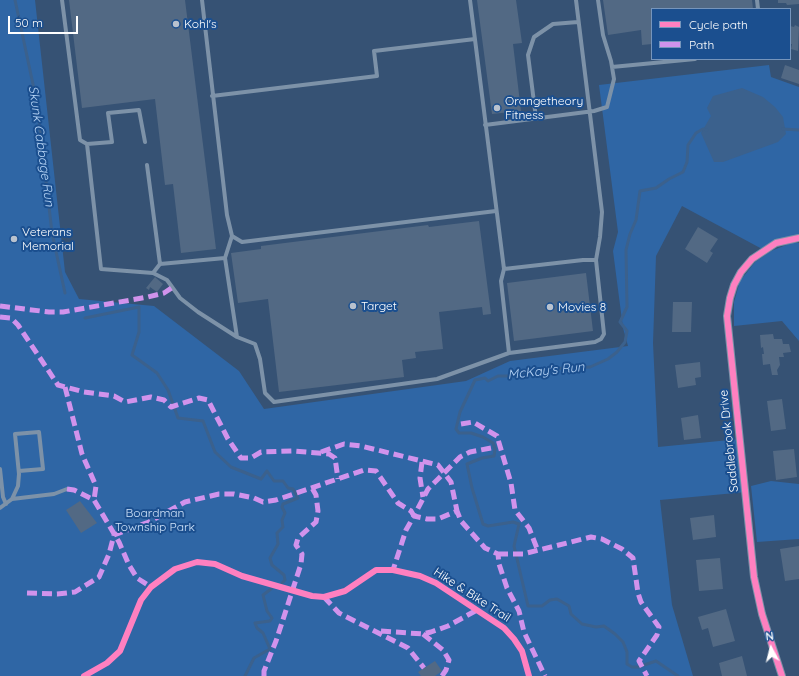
<!DOCTYPE html>
<html>
<head>
<meta charset="utf-8">
<style>
	body { margin:0 }
	#map { position:relative; width:799px; height:676px; overflow:hidden; background:#365274; font-family:Quicksand,sans-serif }
	canvas { display:block }
	.legend { position:absolute; left:651px; top:8px; width:140px; height:52px; box-sizing:border-box; background:#1b4f8f; border:1px solid #7695bc; margin:0; padding:5px 7px; list-style:none; font-size:12px; color:#fff }
	.legend li { display:flex; align-items:center; gap:8px; height:20px }
	.legend b { width:20px; border:1px solid #7695bc }
	.north { position:absolute; left:751px; top:628px; width:40px; height:40px; -webkit-text-stroke:3px #1b4f8f; paint-order:stroke; rotate:353deg; font-size:11px; font-weight:700; line-height:16px; text-align:center; color:#fff }
	.north::after { content:''; display:block; margin:auto; width:14px; height:18px; background:#fff; clip-path:polygon(50% 0,100% 100%,50% 72%,0 100%) }
	.scale { position:absolute; left:8px; top:16px; width:70px; height:18px; box-sizing:border-box; border:2px solid #fff; border-top:0; padding-left:5px; font-size:12px; line-height:14px; white-space:nowrap; color:#fff; -webkit-text-stroke:3px #1b4f8f; paint-order:stroke }
</style>
</head>
<body>
<div id="map">
<canvas width="799" height="676"></canvas>
<ul class="legend">
<li><b style="height:5px;background:#ff80c0"></b>Cycle path</li>
<li><b style="height:5px;background:#d193ec"></b>Path</li>
</ul>
<div class="north">N</div>
<div class="scale">50 m</div>
</div>
<script>
const g = document.querySelector('canvas').getContext('2d');
g.lineJoin = 'round';
function fill(path, color) { g.fillStyle = color; g.fill(path, 'evenodd'); }
const poly = rows => new Path2D(rows.map(r => 'M' + r).join(''));
function trace(path, color, width, dash) { g.strokeStyle = color; g.lineWidth = width; g.lineCap = dash ? 'butt' : 'round'; g.setLineDash(dash || []); g.stroke(path); }
function label(font, color, halo, rows, align = 'center') {
  g.font = font + ' Quicksand,sans-serif'; g.lineWidth = 4; g.setLineDash([]); g.textBaseline = 'middle'; g.strokeStyle = halo; g.fillStyle = color; for (const [text, x, y, turn = 0] of rows) {
    g.save(); g.translate(x, y); g.rotate((+turn || 0) * Math.PI / 180); g.textAlign = isNaN(turn) ? turn : align; if (halo) g.strokeText(text, 0, 0); g.fillText(text, 0, 0); g.restore();
  }
}
const green = poly([
	[0,0,35,0,65,272,79,299,154,306,239,371,264,409,466,381,510,361,628,346,623,328,613,251,618,232,599,85,769,65,771,77,799,87,799,238,764,250,682,206,656,256,653,343,658,447,740,439,746,492,660,500,672,605,693,676,0,676],
	[791,243,799,243,799,341,782,321,734,326,734,302,740,281,755,262,771,251],
	[771,481,799,484,799,539,757,542,751,486]
]);
const water = poly([
	[742,88,763,97,775,107,783,117,786,134,778,142,723,162,714,162,701,133,711,116,707,108,713,96]
]);
const stream = poly([
	[15,0,37,103,52,233,65,293],
	[783,129,799,130],
	[85,318,139,307,139,332,132,355,157,373,168,390,178,418,203,421,215,452,231,467,261,479,267,471,274,481,283,481,288,488,293,489,298,498,283,504,282,507,285,513,282,520,283,527,277,533,278,544,270,558,272,565,284,575,285,580,282,583],
	[245,676,254,658,270,649,263,633,257,628,255,623,270,621,272,618,267,611,263,595,271,589],
	[678,676,656,661,638,667,632,667,627,664,627,652,623,642,615,634,604,626,596,627,582,624,571,614,569,606,557,599,550,600,542,606,528,606,514,546,519,524,513,522,488,526,483,524,472,488,467,464,482,458,494,456,495,449,493,443,483,437,471,433,459,433,456,429,460,412,475,380,485,378,488,381,498,376,511,376,547,369,590,367,608,359,617,352,625,342,627,331,620,322,627,307,626,250,630,234,636,220,640,191,656,188,669,179,683,172,687,162,688,145,696,133,703,129,707,130]
]);
const building = poly([
	[69,0,185,0,216,249,181,253,173,184,165,185,155,99,82,108],
	[477,0,516,0,522,43,513,44,521,111,492,114],
	[603,0,752,0,753,9,652,9,652,44,642,45,641,30,608,35],
	[778,0,799,0,799,4,787,5,786,3,778,3],
	[795,25,799,27,798,51,791,49,792,44,790,44,790,26,794,27],
	[785,65,799,70,799,84,781,78],
	[479,221,491,314,483,315,482,307,439,312,443,349,415,352,416,358,402,360,404,377,279,392,268,299,238,303,231,253,261,249,261,246,428,225,429,227],
	[698,227,718,239,710,251,713,253,707,263,685,249],
	[586,273,593,331,514,341,507,283],
	[155,277,163,284,157,292,150,287,149,290,146,288],
	[673,302,692,302,691,332,672,332],
	[773,334,774,339,782,339,783,344,789,344,791,352,783,353,784,357,779,357,780,365,777,370,778,375,772,375,770,364,763,365,762,354,764,354,763,347,761,348,760,335],
	[700,362,701,377,695,378,696,385,678,388,675,365],
	[782,399,786,429,771,431,767,401],
	[698,415,701,438,684,440,681,418],
	[794,449,797,477,776,480,773,451],
	[80,501,97,523,81,533,66,510],
	[714,515,716,537,693,540,690,518],
	[799,546,799,579,785,581,780,549],
	[720,558,723,589,699,591,696,560],
	[726,609,735,641,713,647,708,628,702,630,698,617],
	[742,656,747,676,722,676,719,663],
	[435,661,442,671,435,676,421,676,418,672]
]);
const lane = poly([
	[62,0,80,140,87,144],
	[202,0,227,215,232,236,242,242,496,211],
	[470,0,504,269,583,260,596,260],
	[757,0,758,9],
	[612,67,695,59],
	[212,96,377,76,374,51,475,39],
	[536,118,528,55,534,37,553,24,578,22],
	[485,125,594,111,607,107,614,79,611,61,603,35,598,0],
	[145,142,139,110,108,113,112,142,87,144,101,269,153,273,160,264,225,258,232,236],
	[147,165,160,264],
	[225,258,237,337],
	[504,269,501,281,509,353],
	[153,273,167,280,180,298,198,312,237,337,255,344,260,359,265,393,274,402,437,379,509,353,595,342,601,339,604,334,596,260,600,237,602,212,576,0],
	[0,469,3,497,6,504],
	[12,499,54,494,67,489],
	[0,508,12,499,18,486,19,474,15,434,39,432,43,469,19,471]
]);
const street = poly([
	[782,676,762,614,754,577,727,316,730,298,734,285,741,272,752,259,776,243,799,238]
]);
const quiet = poly([
	[0,306,49,312,63,312,148,297,164,293,173,287],
	[0,317,11,318,18,325,58,385,84,392,114,396,125,402,151,397,164,400,171,407,199,398,208,400,228,439,241,458,251,458,261,452,293,451,329,454,335,458,338,479],
	[65,387,82,454,96,486,94,500],
	[461,424,473,422,497,436,511,483,515,510,529,528,538,551],
	[491,448,470,452,460,457,428,489,414,516,427,519,438,519,457,511,461,521,485,548,498,554,499,564,507,588,519,611,524,632,545,676],
	[321,452,344,444,361,446,438,465,451,482,457,511],
	[422,462,420,478,423,497],
	[67,489,74,490,94,500,119,542,129,565,137,578,151,587],
	[498,554,523,554,591,537,602,539,622,549,633,558,638,593,641,602,659,627,657,635,639,661,647,676],
	[27,593,57,594,75,592,99,577,109,554,114,535,149,522,185,502,219,494,234,494,254,498,263,502,276,500,364,470,376,471,398,503,411,511,414,516,406,530,393,570],
	[324,597,339,613,408,648,424,668],
	[381,631,423,634,431,632,448,626,477,610],
	[423,634,443,650,449,660,446,670,442,676],
	[264,676,264,671,276,641,301,564,302,554,296,545,298,538,316,522,318,511,316,495,312,488]
]);
const cycleway = poly([
	[84,676,107,663,120,651,141,600,151,587,175,569,197,562,215,564,242,576,312,596,324,597,345,591,376,570,393,570,420,576,436,583,504,628,514,639,522,651,529,676],
	[782,676,762,614,754,577,727,316,730,298,734,285,741,272,752,259,776,243,799,238]
]);
const markers = [
	[176,24,4,"#b9c2ce"],
	[497,108,4,"#b9c2ce"],
	[14,239,4,"#b9c2ce"],
	[353,306,4,"#b9c2ce"],
	[550,307,4,"#b9c2ce"]
];
const poiNames = [
	["Kohl's",184,24],
	["Orangetheory",505,101],
	["Fitness",505,115],
	["Veterans",22,232],
	["Memorial",22,246],
	["Target",361,306],
	["Movies 8",558,307]
];
const streetNames = [
	["Saddlebrook Drive",729,441,-96],
	["Hike & Bike Trail",472,595,33]
];
const parkNames = [
	["Boardman",155,513],
	["Township Park",155,527]
];
const waterNames = [
	["Skunk Cabbage Run",41,146,82],
	["McKay's Run",546,371,-6]
];
fill(green, '#2f66a5');
fill(water, '#3b618d');
trace(stream, '#3b618d', 3);
fill(building, '#526984');
trace(lane, '#7d92a8', 4);
trace(street, '#7d92a8', 8);
trace(quiet, '#d193ec', 5, [10, 5]);
trace(cycleway, '#ff80c0', 6);
for (const [x, y, r, color] of markers) { const dot = new Path2D(); dot.arc(x, y, r, 0, 2 * Math.PI); g.fillStyle = color; g.fill(dot); trace(dot, '#1b4f8f', 1.5); }
label('12px', '#fff', '#1b4f8f', poiNames, 'left');
label('12px', '#fff', '#1b4f8f', streetNames);
label('12px', '#cfe3fa', '#1b4f8f', parkNames);
label('italic 13px', '#b5d3f5', '#1b4f8f', waterNames);
</script>
</body>
</html>
